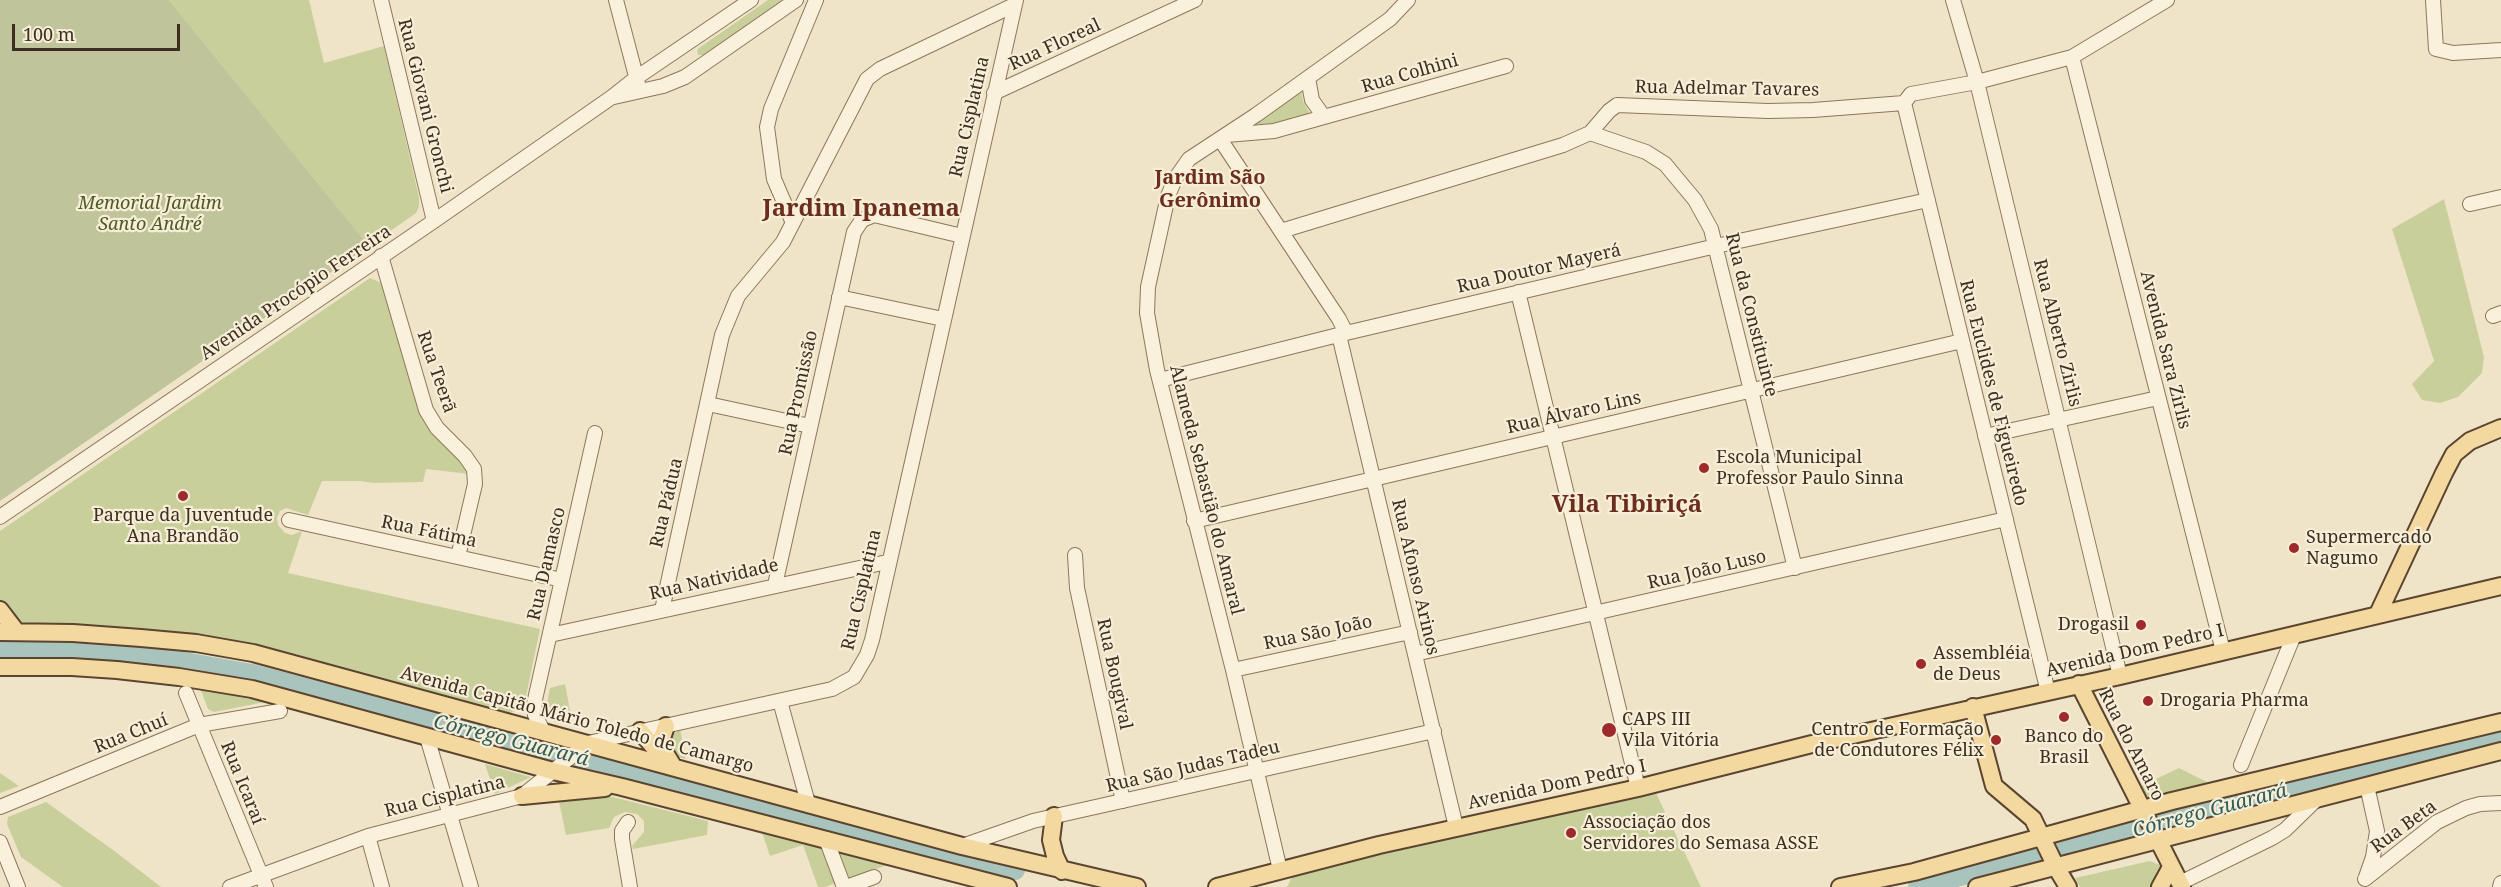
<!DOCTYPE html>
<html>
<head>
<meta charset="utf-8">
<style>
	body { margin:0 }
	#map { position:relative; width:2501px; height:887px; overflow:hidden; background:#f0e4c8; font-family:"Noto Serif",serif }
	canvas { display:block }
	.scale { position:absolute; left:12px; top:24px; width:168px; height:27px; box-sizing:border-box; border:3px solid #3d2e20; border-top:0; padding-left:8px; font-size:18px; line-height:21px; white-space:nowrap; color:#3d2e20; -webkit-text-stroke:4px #f7eed8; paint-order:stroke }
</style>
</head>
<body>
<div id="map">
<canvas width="2501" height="887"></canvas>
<div class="scale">100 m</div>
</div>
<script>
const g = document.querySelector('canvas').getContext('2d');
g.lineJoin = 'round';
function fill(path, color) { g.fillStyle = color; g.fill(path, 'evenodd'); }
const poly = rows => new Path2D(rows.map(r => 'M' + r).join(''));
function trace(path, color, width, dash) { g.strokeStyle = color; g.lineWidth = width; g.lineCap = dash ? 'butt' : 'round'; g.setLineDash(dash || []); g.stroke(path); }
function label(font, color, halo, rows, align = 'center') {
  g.font = font + ' "Noto Serif",serif'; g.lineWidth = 4.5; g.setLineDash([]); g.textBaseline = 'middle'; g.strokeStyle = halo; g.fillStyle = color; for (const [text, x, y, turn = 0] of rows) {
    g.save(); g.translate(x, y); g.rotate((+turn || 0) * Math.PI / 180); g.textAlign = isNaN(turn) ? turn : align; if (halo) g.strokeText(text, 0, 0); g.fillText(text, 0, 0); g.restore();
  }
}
const green = poly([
	[169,0,309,0,324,63,384,46,419,197,419,207,416,213,369,246],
	[768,0,782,0,704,55,698,55,697,51,699,48],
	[1301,90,1303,101,1310,114,1263,127,1258,124,1259,120],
	[2444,199,2484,357,2482,373,2458,397,2440,403,2422,400,2412,384,2434,361,2392,229],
	[370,278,382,283,424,420,435,435,465,465,469,474,426,469,423,482,374,483,360,481,322,481,308,515,286,508,280,511,277,518,278,525,285,533,292,535,302,531,288,573,540,629,525,701,520,709,510,713,263,649,21,625,13,618,0,600,0,531],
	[565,684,573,726,555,722,547,714,546,709,550,688],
	[200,688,270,701,214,712,208,709],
	[680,729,686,759,679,757,670,745,672,735],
	[485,764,531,777,495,794],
	[2179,768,2209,783,2151,798,2142,796,2137,788],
	[0,773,19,786,0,793],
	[1655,791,1701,887,1287,887,1292,877,1307,871],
	[601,794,708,821,707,835,633,849,632,846,644,832,644,821,637,814,625,812,614,817,609,828,566,835,558,797],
	[46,802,113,850,161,887,63,887,21,857,7,824,8,817],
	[762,832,887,865,825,887,818,887,803,845,770,856],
	[2150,861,2162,866,2158,887,2080,887,2075,878]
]);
const cemetery = poly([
	[0,0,169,0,369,246,0,501]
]);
const river = poly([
	[0,650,94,651,156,657,252,674,589,763,848,826,1015,870],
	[1918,887,2501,735]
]);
const minor = poly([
	[381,0,434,221],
	[616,0,638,84],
	[1953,0,1977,82,2120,676],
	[2433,0,2436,49,2453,53,2501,50],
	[2072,57,2223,651],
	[1308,78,1312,100,1324,117],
	[994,93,1195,0],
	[614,97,663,86,685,77,796,0],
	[1904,103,2048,692],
	[1590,133,1646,152,1665,164,1695,200,1711,229,1795,568],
	[1227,135,1274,131,1506,66],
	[1220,139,1339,319,1346,333],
	[2470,204,2501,197],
	[793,223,774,179,767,127,771,109,816,0],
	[1281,231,1563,145,1590,133,1609,111,1617,105,1768,111,1813,110,1904,103,1911,94,1977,82,2072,57,2167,0],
	[381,256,426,410,437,428,465,456,474,469,475,484,458,557],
	[1518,292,1638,788],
	[839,297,943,319],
	[2493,316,2501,313],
	[1339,335,1456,827],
	[1160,380,1346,333,1716,246,1928,200],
	[708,404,810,426],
	[1985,436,2158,398],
	[0,517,434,221,612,97,636,78,751,0],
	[289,520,562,580],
	[1194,521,1962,341],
	[1075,555,1077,588,1123,801],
	[775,585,854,232,862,220,874,215,962,236],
	[662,610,722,335,738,296,783,242,867,79,880,69,1014,5],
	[550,635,887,562],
	[1415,654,2006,519],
	[1233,670,1410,632],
	[186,693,266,887],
	[780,701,808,803],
	[543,731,535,715,534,704,595,433],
	[427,737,471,887],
	[2241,765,2294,635],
	[0,807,199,725,280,711],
	[628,822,622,831,622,839,630,887],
	[368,836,382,887],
	[826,839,844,887],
	[0,842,18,887],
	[962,846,1033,821,1434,731],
	[1280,870,1233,670,1157,370,1147,313,1148,287,1168,196,1175,179,1189,159,1256,115,1390,19,1408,0],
	[2366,877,2373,857,2377,831,2367,786],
	[2365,879,2437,822,2466,808,2480,804,2501,803],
	[2180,883,2272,838,2285,830,2317,799],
	[230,887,368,836,522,796,588,743,832,689,854,677,867,655,872,640,1016,0],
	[846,887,874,877],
	[2500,887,2501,883]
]);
const major = poly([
	[0,610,16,631],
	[2378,614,2444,473,2454,454,2470,441,2501,428],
	[0,632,73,633,141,638,196,643,253,653,962,846,1137,887],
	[0,667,72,667,117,670,179,677,252,689,553,771,622,787,1008,887],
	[2079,684,2182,887],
	[1973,707,1994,786,2033,819,2056,867,2068,887],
	[666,726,662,738,662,748,673,766],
	[640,731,664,759],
	[522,796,605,788],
	[1054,816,1051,840,1055,856,1062,871],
	[1217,887,1379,845,1638,788,1812,744,2120,676,2501,586],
	[1840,887,1914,872,2172,801,2501,722],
	[1977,887,2501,751],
	[2160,887,2171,867]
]);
const markers = [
	[1704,468,6,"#9e2a2b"],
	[183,496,6,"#9e2a2b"],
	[2294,548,6,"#9e2a2b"],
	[2141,625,6,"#9e2a2b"],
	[1921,664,6,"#9e2a2b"],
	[2148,701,6,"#9e2a2b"],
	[2064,717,6,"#9e2a2b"],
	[1609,730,8,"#9e2a2b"],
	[1996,740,6,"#9e2a2b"],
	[1571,833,6,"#9e2a2b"]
];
const streetNames = [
	["Rua Floreal",1055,45,-25],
	["Rua Colhini",1410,74,-16],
	["Rua Adelmar Tavares",1727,89,1],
	["Rua Giovani Gronchi",425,106,76],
	["Rua Cisplatina",970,117,-77],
	["Rua Doutor Mayerá",1539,269,-13],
	["Avenida Procópio Ferreira",296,293,-34],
	["Rua da Constituinte",1751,315,76],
	["Rua Alberto Zirlis",2057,333,76],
	["Avenida Sara Zirlis",2165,350,76],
	["Rua Teerã",436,372,71],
	["Rua Promissão",799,393,-78],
	["Rua Euclides de Figueiredo",1993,393,76],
	["Rua Álvaro Lins",1574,413,-13],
	["Alameda Sebastião do Amaral",1206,490,76],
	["Rua Pádua",667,503,-77],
	["Rua Fátima",429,532,12],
	["Rua Damasco",547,564,-77],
	["Rua João Luso",1707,570,-13],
	["Rua Afonso Arinos",1415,577,77],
	["Rua Natividade",714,580,-13],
	["Rua Cisplatina",862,590,-77],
	["Rua São João",1318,633,-12],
	["Avenida Dom Pedro I",2135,651,-13],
	["Rua Bougival",1114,674,78],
	["Avenida Capitão Mário Toledo de Camargo",577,720,15],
	["Rua Chuí",131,734,-22],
	["Rua do Amaro",2131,745,63],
	["Rua São Judas Tadeu",1193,767,-13],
	["Rua Icaraí",242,783,68],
	["Avenida Dom Pedro I",1557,785,-12],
	["Rua Cisplatina",445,797,-14],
	["Rua Beta",2404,827,-36]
];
const parkNames = [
	["Memorial Jardim",150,204],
	["Santo André",150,225]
];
const poiNames = [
	["Escola Municipal",1716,458],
	["Professor Paulo Sinna",1716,479],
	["Parque da Juventude",183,516,"center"],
	["Ana Brandão",183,537,"center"],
	["Supermercado",2306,538],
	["Nagumo",2306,559],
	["Drogasil",2129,625,"right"],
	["Assembléia",1933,654],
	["de Deus",1933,675],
	["Drogaria Pharma",2160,701],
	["CAPS III",1622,720],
	["Vila Vitória",1622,741],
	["Centro de Formação",1984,730,"right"],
	["de Condutores Félix",1984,751,"right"],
	["Banco do",2064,737,"center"],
	["Brasil",2064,758,"center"],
	["Associação dos",1583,823],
	["Servidores do Semasa ASSE",1583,844]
];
const neighbourhoodNames = [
	["Jardim São",1210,178],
	["Gerônimo",1210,201]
];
const waterNames = [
	["Córrego Guarará",511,741,14],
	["Córrego Guarará",2210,811,-15]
];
const districtNames = [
	["Jardim Ipanema",861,209],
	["Vila Tibiriçá",1627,505]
];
fill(green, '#c9cf9b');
fill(cemetery, '#bfc49a');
trace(river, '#a9c4bc', 20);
trace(minor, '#8d765c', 16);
trace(major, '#5b4430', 20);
trace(minor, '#faf1dc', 14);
trace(major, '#f3d9a0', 16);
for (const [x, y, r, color] of markers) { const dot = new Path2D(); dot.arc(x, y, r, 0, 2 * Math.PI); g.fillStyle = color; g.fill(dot); trace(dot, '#f7eed8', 2); }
label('18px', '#3d2e20', '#f7eed8', streetNames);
label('italic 18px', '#4d5a26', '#f7eed8', parkNames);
label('18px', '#3d2e20', '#f7eed8', poiNames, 'left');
label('bold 20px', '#6b2e1e', '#f7eed8', neighbourhoodNames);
label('italic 20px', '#2f5d5a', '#f7eed8', waterNames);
label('bold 24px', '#6b2e1e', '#f7eed8', districtNames);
</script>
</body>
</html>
